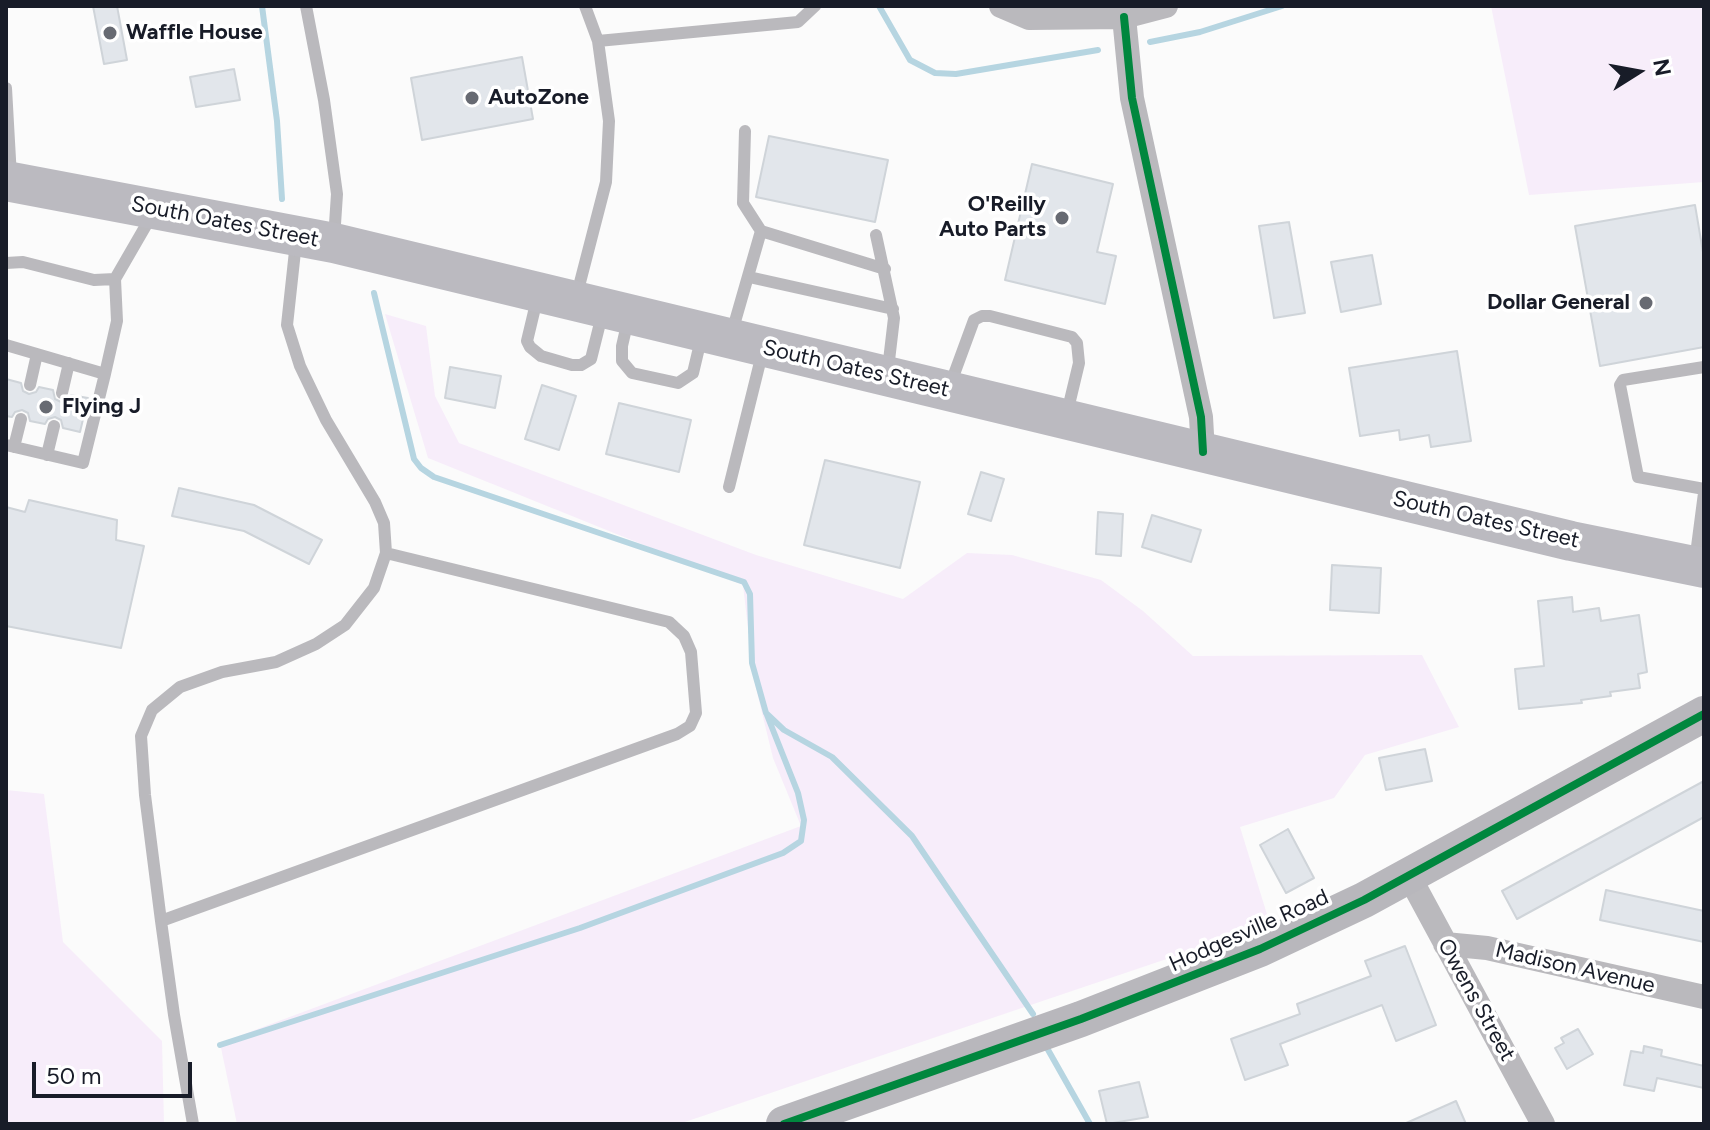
<!DOCTYPE html>
<html>
<head>
<meta charset="utf-8">
<style>
	body { margin:0 }
	#map { position:relative; width:1710px; height:1130px; overflow:hidden; background:#fbfbfb; font-family:Figtree,sans-serif }
	canvas { display:block }
	.frame { position:absolute; inset:0; border:8px solid #181c28; pointer-events:none }
	.north { position:absolute; left:1598px; top:32px; width:80px; height:80px; -webkit-text-stroke:6px #fff; paint-order:stroke; rotate:79deg; font-size:22px; font-weight:700; line-height:32px; text-align:center; color:#181c28 }
	.north::after { content:''; display:block; margin:auto; width:28px; height:36px; background:#181c28; clip-path:polygon(50% 0,100% 100%,50% 72%,0 100%) }
	.scale { position:absolute; left:32px; top:1062px; width:160px; height:36px; box-sizing:border-box; border:4px solid #181c28; border-top:0; padding-left:10px; font-size:24px; line-height:28px; white-space:nowrap; color:#181c28; -webkit-text-stroke:6px #fff; paint-order:stroke }
</style>
</head>
<body>
<div id="map">
<canvas width="1710" height="1130"></canvas>
<div class="frame"></div>
<div class="north">N</div>
<div class="scale">50 m</div>
</div>
<script>
const g = document.querySelector('canvas').getContext('2d');
g.lineJoin = 'round';
function fill(path, color) { g.fillStyle = color; g.fill(path, 'evenodd'); }
const poly = rows => new Path2D(rows.map(r => 'M' + r).join(''));
function trace(path, color, width, dash) { g.strokeStyle = color; g.lineWidth = width; g.lineCap = dash ? 'butt' : 'round'; g.setLineDash(dash || []); g.stroke(path); }
function label(font, color, halo, rows, align = 'center') {
  g.font = font + ' Figtree,sans-serif'; g.lineWidth = 7; g.setLineDash([]); g.textBaseline = 'middle'; g.strokeStyle = halo; g.fillStyle = color; for (const [text, x, y, turn = 0] of rows) {
    g.save(); g.translate(x, y); g.rotate((+turn || 0) * Math.PI / 180); g.textAlign = isNaN(turn) ? turn : align; if (halo) g.strokeText(text, 0, 0); g.fillText(text, 0, 0); g.restore();
  }
}
const green = poly([
	[1491,6,1704,6,1704,182,1529,195],
	[385,314,426,326,435,396,459,443,756,555,903,599,967,553,1012,555,1101,580,1143,611,1193,656,1422,655,1459,727,1365,755,1334,798,1240,827,1270,924,679,1124,237,1124,220,1043,801,826,773,758,754,680,743,585,428,458],
	[6,790,44,794,63,942,162,1041,164,1124,6,1124]
]);
const stream = poly([
	[262,6,277,121,282,199],
	[879,6,910,60,935,73,956,74,1098,50],
	[1150,42,1200,32,1282,6],
	[374,293,414,459,421,468,434,477,744,582,750,594,752,663,766,713,784,730,832,757,912,836,1033,1014],
	[220,1045,580,928,783,853,801,841,804,820,798,793,767,715],
	[1047,1048,1090,1124]
]);
const building = poly([
	[93,6,117,6,127,60,104,64,93,6],
	[522,57,533,119,422,140,411,78,522,57],
	[234,69,240,100,196,107,190,77,234,69],
	[769,136,888,160,875,222,756,197,769,136],
	[1032,164,1113,184,1097,252,1116,256,1105,304,1005,280,1032,164],
	[1695,205,1704,258,1704,347,1600,366,1575,226,1695,205],
	[1289,222,1305,313,1274,318,1259,226,1289,222],
	[1372,255,1381,304,1341,312,1331,262,1372,255],
	[1457,351,1471,441,1431,447,1429,435,1400,440,1399,430,1360,436,1349,368,1457,351],
	[450,367,501,376,495,408,445,398,450,367],
	[6,379,21,383,23,391,29,394,36,392,39,387,53,390,55,399,61,402,68,400,71,395,88,398,80,432,63,428,61,420,55,417,48,419,45,424,30,421,28,413,22,410,15,412,12,417,6,416,6,379],
	[542,385,576,396,559,450,525,439,542,385],
	[619,403,691,420,679,472,606,454,619,403],
	[825,460,920,482,900,568,804,545,825,460],
	[981,472,1004,479,991,521,968,514,981,472],
	[179,488,254,505,322,540,309,564,244,531,172,516,179,488],
	[29,500,117,520,116,540,144,546,121,648,6,626,6,507,25,512,29,500],
	[1098,512,1123,514,1121,556,1096,554,1098,512],
	[1152,515,1201,530,1191,562,1142,547,1152,515],
	[1332,565,1381,568,1379,613,1330,610,1332,565],
	[1572,597,1573,612,1599,608,1601,621,1639,615,1647,672,1638,674,1640,688,1610,692,1611,696,1581,700,1582,703,1519,709,1515,669,1544,666,1538,601,1572,597],
	[1425,749,1432,781,1386,790,1379,758,1425,749],
	[1704,781,1704,817,1517,919,1502,891,1704,781],
	[1288,829,1314,878,1286,893,1260,845,1288,829],
	[1606,890,1704,911,1704,942,1600,920,1606,890],
	[1405,946,1436,1025,1396,1041,1382,1005,1280,1044,1288,1065,1245,1080,1231,1039,1300,1014,1297,1004,1371,976,1365,961,1405,946],
	[1578,1029,1593,1054,1567,1069,1555,1048,1564,1043,1561,1038,1578,1029],
	[1644,1046,1662,1050,1661,1056,1704,1066,1704,1088,1657,1078,1654,1091,1624,1085,1631,1051,1643,1053,1644,1046],
	[1139,1082,1148,1117,1107,1124,1099,1091,1139,1082],
	[1456,1101,1466,1124,1404,1124,1456,1101]
]);
const lane = poly([
	[306,6,324,100,337,194,334,239],
	[598,41,798,22,815,6],
	[6,88,11,177],
	[761,231,885,269],
	[876,235,894,318,888,369],
	[6,263,23,262,94,280,115,279,152,215],
	[749,277,893,309],
	[577,294,606,182,609,121,598,41,585,6],
	[538,295,527,341,530,347,541,356,572,365,581,365,591,359,603,311],
	[628,320,622,346,622,361,632,373,678,383,693,373,702,335],
	[732,332,761,231,743,203,745,131],
	[6,345,105,374,83,463,6,445],
	[1704,367,1623,380,1620,385,1638,477,1704,489],
	[105,374,117,321,115,279],
	[30,385,37,354],
	[949,388,974,320,982,316,990,316,1072,337,1077,343,1079,363,1067,413],
	[62,393,69,363],
	[14,447,21,419],
	[47,455,54,426],
	[729,487,763,350],
	[1695,562,1704,493],
	[161,921,677,734,690,726,696,713,691,652,684,636,669,622,386,553],
	[193,1124,174,1015,161,921,145,795,141,736,152,710,180,687,222,672,276,662,316,644,345,625,374,588,386,553,384,523,375,502,326,420,300,366,287,325,296,242]
]);
const street = poly([
	[1001,6,1029,18,1124,17,1166,6],
	[1124,17,1132,98,1201,417,1203,452],
	[1409,876,1543,1124],
	[1445,944,1487,948,1704,997]
]);
const secondary = poly([
	[784,1124,1081,1019,1260,949,1364,900,1704,714]
]);
const primary = poly([
	[6,181,334,243,1571,541,1704,568]
]);
const cycleway = poly([
	[1124,17,1132,98,1201,417,1203,452],
	[784,1124,1081,1019,1260,949,1364,900,1704,714]
]);
const markers = [
	[110,33,8,"#676a72"],
	[472,98,8,"#676a72"],
	[1062,218,8,"#676a72"],
	[1646,303,8,"#676a72"],
	[46,407,8,"#676a72"]
];
const poiNames = [
	["Waffle House",126,33],
	["AutoZone",488,98],
	["O'Reilly",1046,205,"right"],
	["Auto Parts",1046,230,"right"],
	["Dollar General",1630,303,"right"],
	["Flying J",62,407]
];
const streetNames = [
	["South Oates Street",225,222,11],
	["South Oates Street",856,369,13],
	["South Oates Street",1486,520,13],
	["Hodgesville Road",1249,931,-24],
	["Madison Avenue",1575,968,13],
	["Owens Street",1476,1000,61]
];
fill(green, '#f7edfa');
trace(stream, '#b6d5e1', 6);
fill(building, '#e2e6eb');
trace(building, '#cfd4d9', 2);
trace(lane, '#bab9bd', 12);
trace(street, '#bab9bd', 24);
trace(secondary, '#b8b7bc', 36);
trace(primary, '#bbbac0', 40);
trace(cycleway, '#00873e', 8);
for (const [x, y, r, color] of markers) { const dot = new Path2D(); dot.arc(x, y, r, 0, 2 * Math.PI); g.fillStyle = color; g.fill(dot); trace(dot, '#fff', 3); }
label('bold 22px', '#181c28', '#fff', poiNames, 'left');
label('22px', '#181c28', '#fff', streetNames);
</script>
</body>
</html>
